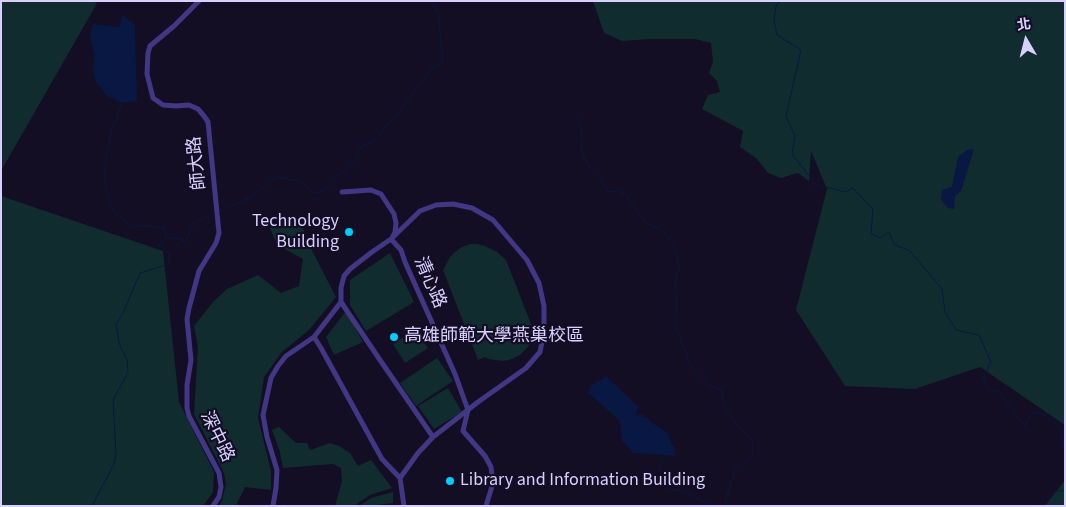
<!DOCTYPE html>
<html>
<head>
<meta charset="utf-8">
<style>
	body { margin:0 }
	#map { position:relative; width:1066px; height:507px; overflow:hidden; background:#130e24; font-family:"Source Sans 3","Noto Sans TC",sans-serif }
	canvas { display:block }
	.frame { position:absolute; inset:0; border:2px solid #dad0ff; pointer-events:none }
	.north { position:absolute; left:1001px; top:15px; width:50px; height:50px; -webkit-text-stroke:4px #130e24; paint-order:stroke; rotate:352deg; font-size:14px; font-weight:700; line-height:20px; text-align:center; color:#dad0ff }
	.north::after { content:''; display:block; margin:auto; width:18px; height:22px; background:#dad0ff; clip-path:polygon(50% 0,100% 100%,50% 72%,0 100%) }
</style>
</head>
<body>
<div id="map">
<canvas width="1066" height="507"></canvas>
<div class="frame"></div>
<div class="north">北</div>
</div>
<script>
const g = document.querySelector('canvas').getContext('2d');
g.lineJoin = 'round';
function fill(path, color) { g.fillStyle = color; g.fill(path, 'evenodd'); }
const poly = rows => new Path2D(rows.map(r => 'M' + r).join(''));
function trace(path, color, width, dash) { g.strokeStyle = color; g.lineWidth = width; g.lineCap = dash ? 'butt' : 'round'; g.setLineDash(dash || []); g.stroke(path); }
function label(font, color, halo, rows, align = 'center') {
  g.font = font + ' "Source Sans 3","Noto Sans TC",sans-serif'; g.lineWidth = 4.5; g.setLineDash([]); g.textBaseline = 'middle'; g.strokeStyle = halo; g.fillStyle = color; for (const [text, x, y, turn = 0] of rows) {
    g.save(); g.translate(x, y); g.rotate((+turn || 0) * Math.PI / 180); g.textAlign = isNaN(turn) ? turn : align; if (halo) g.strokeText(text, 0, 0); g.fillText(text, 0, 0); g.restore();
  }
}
const green = poly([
	[1,1,97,1,96,5,1,171],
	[593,1,1065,1,1065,425,980,367,915,389,845,386,796,310,827,189,811,151,809,181,798,173,781,178,768,173,757,159,740,147,743,131,702,109,708,95,720,92,717,81,709,73,713,62,711,43,695,39,650,39,622,41,604,33],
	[1,196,163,251,179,402,214,472,213,492,203,506,1,506],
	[301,219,306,239,336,297,309,330,282,352,264,377,258,418,271,471,271,490,245,487,236,506,219,506,222,500,226,484,224,473,194,414,198,347,194,326,213,302,227,289,258,275,281,293,299,286,303,259,277,245,270,228,278,220],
	[471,244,477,244,485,246,497,252,506,260,533,329,532,340,528,347,520,355,509,360,502,361,489,359,485,357,478,360,443,270,450,257,455,252,462,247],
	[390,253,414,302,366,331,350,305,350,280],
	[346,311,363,342,334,355,326,337],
	[415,330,428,348,405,363,393,344],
	[437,358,453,381,416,406,400,383],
	[448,388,462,412,434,429,418,406],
	[279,427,296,443,307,443,310,450,330,443,339,446,350,453,358,466,371,460,392,488,370,495,357,504,356,506,335,506,342,481,341,468,333,464,283,468,280,452,272,430],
	[1065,480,1065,506,1045,506],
	[393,492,393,503,378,505,377,506,359,506,371,498]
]);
const water = poly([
	[122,15,135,25,137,101,122,103,106,95,95,80,93,71,95,57,90,37,93,24,120,27],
	[974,149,961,191,955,196,954,209,948,208,941,200,942,190,952,187,958,157,967,150],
	[606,376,634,403,639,407,636,412,637,415,643,414,642,417,647,418,651,422,668,433,671,443,675,448,674,454,677,456,633,453,622,441,620,421,588,393,592,385,599,381]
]);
const stream = poly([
	[780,1,776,6,774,20,777,35,801,50,786,116,795,136,792,154,809,176,813,184,846,192,853,188,873,209,871,234,880,238,889,232,894,244,910,251,942,289,945,312,956,330,979,335,991,362,983,378,988,390,999,392,1025,426,1033,412,1043,414,1061,427,1063,447,1065,448],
	[122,103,110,136,106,158,105,180,109,202,117,215,130,225,165,228,166,237],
	[578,116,582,136,581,150,589,166,600,178,608,192,619,191,626,195,646,223,661,229,675,246,679,269,675,282,677,300,675,324,691,366,710,386,722,390,724,405,737,426,752,440,753,456,735,469,724,506],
	[220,211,253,196,276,176,301,182,314,193,324,191,336,178,355,161,361,146,373,142,402,108,432,68,443,62,438,13,431,1],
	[665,455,659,469,666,490,684,491,712,506],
	[92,506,114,464,116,455,113,400,128,372,127,360,119,343,116,324,123,313,140,273,169,264,169,253,159,245,166,237,186,241,191,228,196,222,214,214],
	[1044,506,1055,491,1065,491]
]);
const minor = poly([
	[199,1,174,26,150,46,148,53,147,74,153,98,163,105,176,106,189,105,198,109,204,116,208,122,219,233,216,243,199,271,189,308,187,319,191,360,187,385,187,408,189,416,219,473,221,487,219,497,213,506],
	[342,192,371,190,381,194,394,214,396,223,395,232,393,236],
	[391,239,401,250,405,262,455,374,468,410,463,431,485,456,491,467,493,483,486,506],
	[341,302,380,360,433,437],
	[314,337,321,348,382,459,400,478],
	[400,478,404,506],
	[273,506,276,488,277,470,267,437,263,415,271,378,278,366,286,356,314,337,341,302,341,288,344,276,350,269,372,252,391,239,420,211,436,205,453,204,472,208,493,220,527,260,539,283,544,306,544,331,540,352,526,368,478,402,433,437,418,453,400,478]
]);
const markers = [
	[349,232,5,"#00cbfb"],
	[394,337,5,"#00cbfb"],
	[450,481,5,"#00cbfb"]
];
const streetNames = [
	["師大路",198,163,-96],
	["清心路",429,283,67],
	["深中路",216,437,64]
];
const poiNames = [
	["Technology",339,222,"right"],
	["Building",339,243,"right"],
	["高雄師範大學燕巢校區",404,337],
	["Library and Information Building",460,481]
];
fill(green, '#102c2e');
fill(water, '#081842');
trace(stream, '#081842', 1);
trace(minor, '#413784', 5);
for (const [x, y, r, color] of markers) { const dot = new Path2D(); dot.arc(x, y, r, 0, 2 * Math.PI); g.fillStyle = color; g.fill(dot); trace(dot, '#130e24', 2); }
label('18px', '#dad0ff', '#130e24', streetNames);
label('18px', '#dad0ff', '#130e24', poiNames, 'left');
</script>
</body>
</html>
